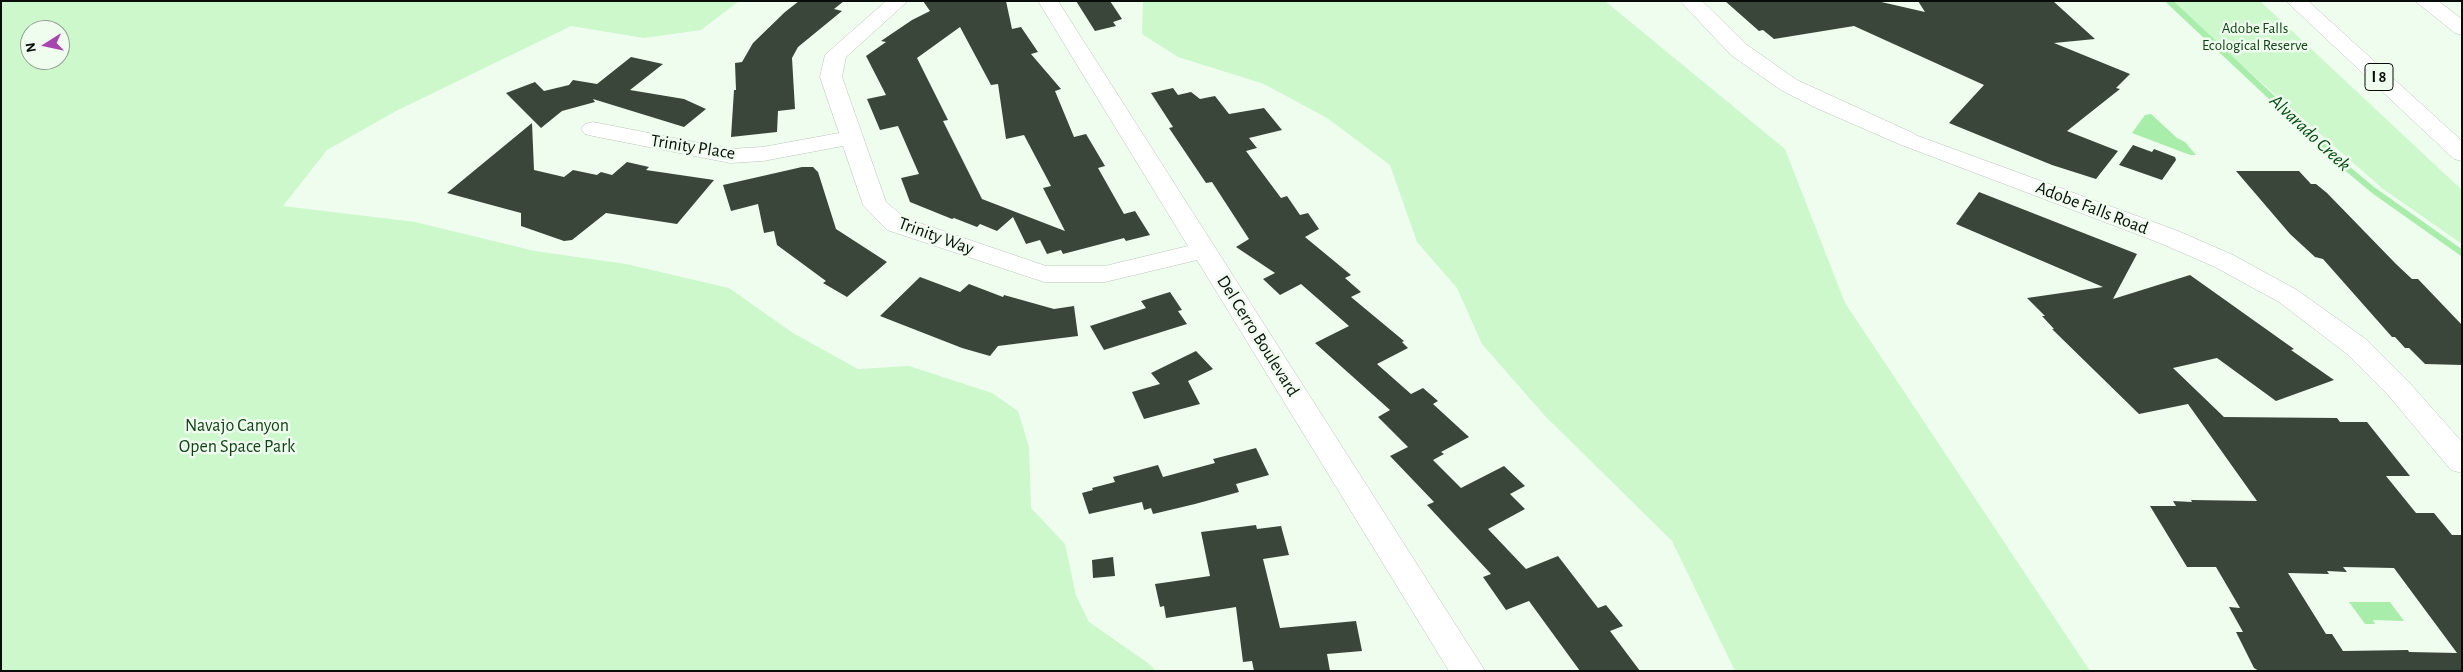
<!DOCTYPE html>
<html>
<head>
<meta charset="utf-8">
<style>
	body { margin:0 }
	#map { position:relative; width:2463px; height:672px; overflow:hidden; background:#effdef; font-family:"Alegreya Sans",sans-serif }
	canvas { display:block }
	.frame { position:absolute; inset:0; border:2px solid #090d09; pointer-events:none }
	.north { position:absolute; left:20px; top:20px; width:50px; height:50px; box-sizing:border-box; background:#effdef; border:1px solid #939d93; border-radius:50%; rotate:260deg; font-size:14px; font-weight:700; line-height:20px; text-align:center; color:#090d09 }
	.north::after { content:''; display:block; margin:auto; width:18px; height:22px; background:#a746ae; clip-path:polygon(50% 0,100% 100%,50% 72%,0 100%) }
</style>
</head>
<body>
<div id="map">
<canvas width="2463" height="672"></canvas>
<div class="frame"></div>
<div class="north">N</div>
</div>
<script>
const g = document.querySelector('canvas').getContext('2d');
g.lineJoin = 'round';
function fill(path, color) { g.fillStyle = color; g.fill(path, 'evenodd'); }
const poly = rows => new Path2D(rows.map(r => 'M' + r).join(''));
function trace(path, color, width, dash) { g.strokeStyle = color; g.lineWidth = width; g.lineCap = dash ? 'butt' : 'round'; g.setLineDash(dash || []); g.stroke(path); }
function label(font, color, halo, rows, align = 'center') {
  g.font = font + ' "Alegreya Sans",sans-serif'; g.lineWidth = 5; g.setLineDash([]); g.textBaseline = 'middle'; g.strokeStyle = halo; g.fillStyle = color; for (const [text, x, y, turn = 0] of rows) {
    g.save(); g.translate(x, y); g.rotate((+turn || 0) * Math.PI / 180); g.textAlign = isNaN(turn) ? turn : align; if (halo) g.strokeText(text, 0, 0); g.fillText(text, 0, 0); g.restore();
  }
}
const green = poly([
	[1,1,739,1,701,30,644,38,571,26,396,111,327,150,283,206,415,222,535,251,626,264,729,288,793,333,858,369,909,366,992,393,1018,411,1029,447,1031,508,1065,544,1076,595,1089,622,1148,663,1156,671,1,671],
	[30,30,60,30,60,60,30,60],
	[1143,1,1605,1,1785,149,1845,303,2090,671,1735,671,1672,541,1545,416,1482,344,1457,288,1417,242,1390,165,1327,118,1264,84,1178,57,1142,34],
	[2168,1,2260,1,2462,190,2462,244,2383,189]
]);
const water = poly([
	[2151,114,2177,138,2185,142,2196,155,2190,155,2132,133,2145,115],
	[2349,602,2390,602,2404,621,2373,620,2375,624,2365,624]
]);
const stream = poly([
	[2169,1,2349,170,2373,190,2462,253]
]);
const building = poly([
	[799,1,844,1,834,9,842,11,798,47,792,58,795,109,778,111,777,132,731,137,734,90,736,90,735,63,742,62,753,43,785,12],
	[923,1,1006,1,1012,29,1021,27,1038,52,1031,54,1061,89,1055,91,1074,137,1086,134,1105,166,1098,168,1124,214,1135,211,1150,235,1126,241,1124,238,1063,254,1061,250,1047,254,1040,240,1026,244,1013,217,997,231,980,224,977,227,954,218,952,219,910,202,901,178,919,174,898,126,880,130,867,99,886,95,866,56,886,42,881,41,912,20,930,11],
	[960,27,991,85,998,84,1006,139,1024,135,1051,186,1043,188,1065,231,982,199,943,121,948,120,917,58],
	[1076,1,1110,1,1122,19,1113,22,1116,26,1095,31],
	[1725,1,1877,1,1925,12,1918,1,2053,1,2095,39,2054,43,2130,74,2116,88,2120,89,2067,131,2118,151,2096,179,2052,165,1949,123,1984,85,1854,26,1774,39,1763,30,1759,31],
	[631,57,663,64,630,90,684,99,706,109,684,127,593,99,595,102,562,111,541,128,506,93,535,82,544,91,569,85,573,80,597,84],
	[1173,88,1178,95,1191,92,1200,99,1215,96,1229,114,1264,108,1282,130,1249,138,1257,148,1246,151,1281,198,1287,196,1300,215,1308,213,1319,229,1305,237,1351,275,1345,278,1361,292,1351,297,1404,341,1402,342,1408,348,1377,364,1411,394,1423,388,1438,401,1433,404,1469,437,1441,452,1444,454,1433,460,1461,488,1504,466,1525,486,1510,494,1525,509,1488,529,1526,569,1558,556,1598,608,1606,605,1623,626,1610,631,1640,671,1580,671,1529,601,1506,610,1483,577,1491,574,1427,505,1434,502,1390,456,1408,447,1378,417,1390,410,1315,343,1349,326,1301,284,1280,295,1263,279,1275,273,1236,247,1249,239,1212,182,1206,183,1169,128,1173,127,1151,93],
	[532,123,534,170,564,177,573,170,597,175,601,172,612,175,627,162,649,167,646,170,714,180,677,224,606,213,572,240,564,241,521,226,521,213,447,193],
	[2133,145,2152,152,2154,149,2175,157,2176,160,2162,180,2119,165],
	[802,167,813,167,818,172,836,229,887,262,847,297,823,283,826,281,777,245,774,231,764,233,758,204,731,211,723,185],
	[2236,171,2299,171,2311,184,2316,184,2327,193,2396,264,2412,279,2418,279,2462,325,2462,365,2425,364,2409,348,2405,348,2395,337,2392,337,2323,259,2315,257,2290,234],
	[1979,192,2137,254,2113,299,2190,275,2294,349,2291,350,2334,380,2276,401,2217,358,2173,368,2224,417,2337,418,2340,422,2367,422,2410,476,2386,476,2416,513,2434,513,2452,535,2462,535,2462,671,2259,671,2254,668,2236,632,2243,632,2229,607,2240,608,2216,567,2187,567,2150,506,2176,506,2173,501,2192,502,2191,500,2257,501,2188,404,2139,414,2052,329,2054,329,2042,316,2045,316,2027,298,2103,287,1956,224],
	[2343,567,2394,568,2457,653,2409,652,2408,650,2343,651,2332,634,2326,634,2288,573,2329,574,2327,571,2347,572],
	[920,277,960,292,969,284,1003,297,1004,295,1054,309,1074,306,1078,336,998,346,990,356,962,348,880,316],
	[1170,292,1182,310,1178,311,1187,324,1104,350,1090,326,1146,308,1141,301],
	[1196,351,1213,369,1188,381,1200,404,1144,419,1132,392,1160,384,1151,373],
	[1256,448,1269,475,1236,484,1239,492,1195,504,1153,514,1151,508,1144,510,1142,502,1089,514,1082,493,1093,490,1092,488,1115,482,1113,477,1158,465,1163,477,1215,463,1213,459],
	[1256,525,1257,529,1281,526,1289,555,1263,559,1280,628,1356,621,1362,651,1327,654,1330,671,1254,671,1252,661,1243,662,1236,607,1166,618,1164,606,1160,607,1155,584,1210,576,1201,532],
	[1113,557,1115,576,1093,578,1092,560]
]);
const street = poly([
	[886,1,908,1,846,57,842,77,886,202,905,218,1046,266,1105,266,1188,246,1038,1,1058,1,1485,671,1449,671,1197,260,1105,282,1044,282,887,230,863,205,843,146,763,161,730,163,593,136,585,134,581,129,585,124,593,122,730,149,763,147,839,133,820,77,825,55,886,1],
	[1680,1,1702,1,1747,45,1797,80,1915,134,1919,139,1915,144,1907,146,1899,144,1814,107,1781,90,1731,55,1680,1]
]);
const secondary = poly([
	[1907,132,2178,231,2233,255,2297,290,2367,340,2408,381,2462,442,2462,473,2451,470,2388,395,2347,354,2279,302,2215,267,2160,243,1899,144,1895,139,1899,134,1907,132]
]);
const highway = poly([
	[2286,1,2308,1,2462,141,2462,161,2454,159,2286,1],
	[2415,1,2438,1,2462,19,2462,35,2455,33,2415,1]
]);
const farParknames = [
	["Adobe Falls",2255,28],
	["Ecological Reserve",2255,45]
];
const shields = [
	[2379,77,28]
];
const shieldNames = [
	["I 8",2379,77]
];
const streetNames = [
	["Trinity Place",693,147,9],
	["Adobe Falls Road",2092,208,21],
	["Trinity Way",936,236,20],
	["Del Cerro Boulevard",1258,336,58]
];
const parkNames = [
	["Navajo Canyon",237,426],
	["Open Space Park",237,447]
];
const waterNames = [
	["Alvarado Creek",2310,133,43]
];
fill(green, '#ccf8cc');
fill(water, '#a8edaa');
trace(stream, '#a8edaa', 6);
fill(building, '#3b463b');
trace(street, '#b8c5b8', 1);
trace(secondary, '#b8c5b8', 1);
trace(highway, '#b8c5b8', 1);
fill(street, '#fff');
fill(secondary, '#fff');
fill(highway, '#fff');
label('15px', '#134217', '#effdef', farParknames);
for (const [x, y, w] of shields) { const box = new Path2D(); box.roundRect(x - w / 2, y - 13.5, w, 27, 4); g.fillStyle = '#effdef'; g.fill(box); trace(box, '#090d09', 1); }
label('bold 16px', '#090d09', null, shieldNames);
label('18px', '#090d09', '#effdef', streetNames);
label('18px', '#134217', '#effdef', parkNames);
label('italic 19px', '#004d0f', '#effdef', waterNames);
</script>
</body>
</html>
